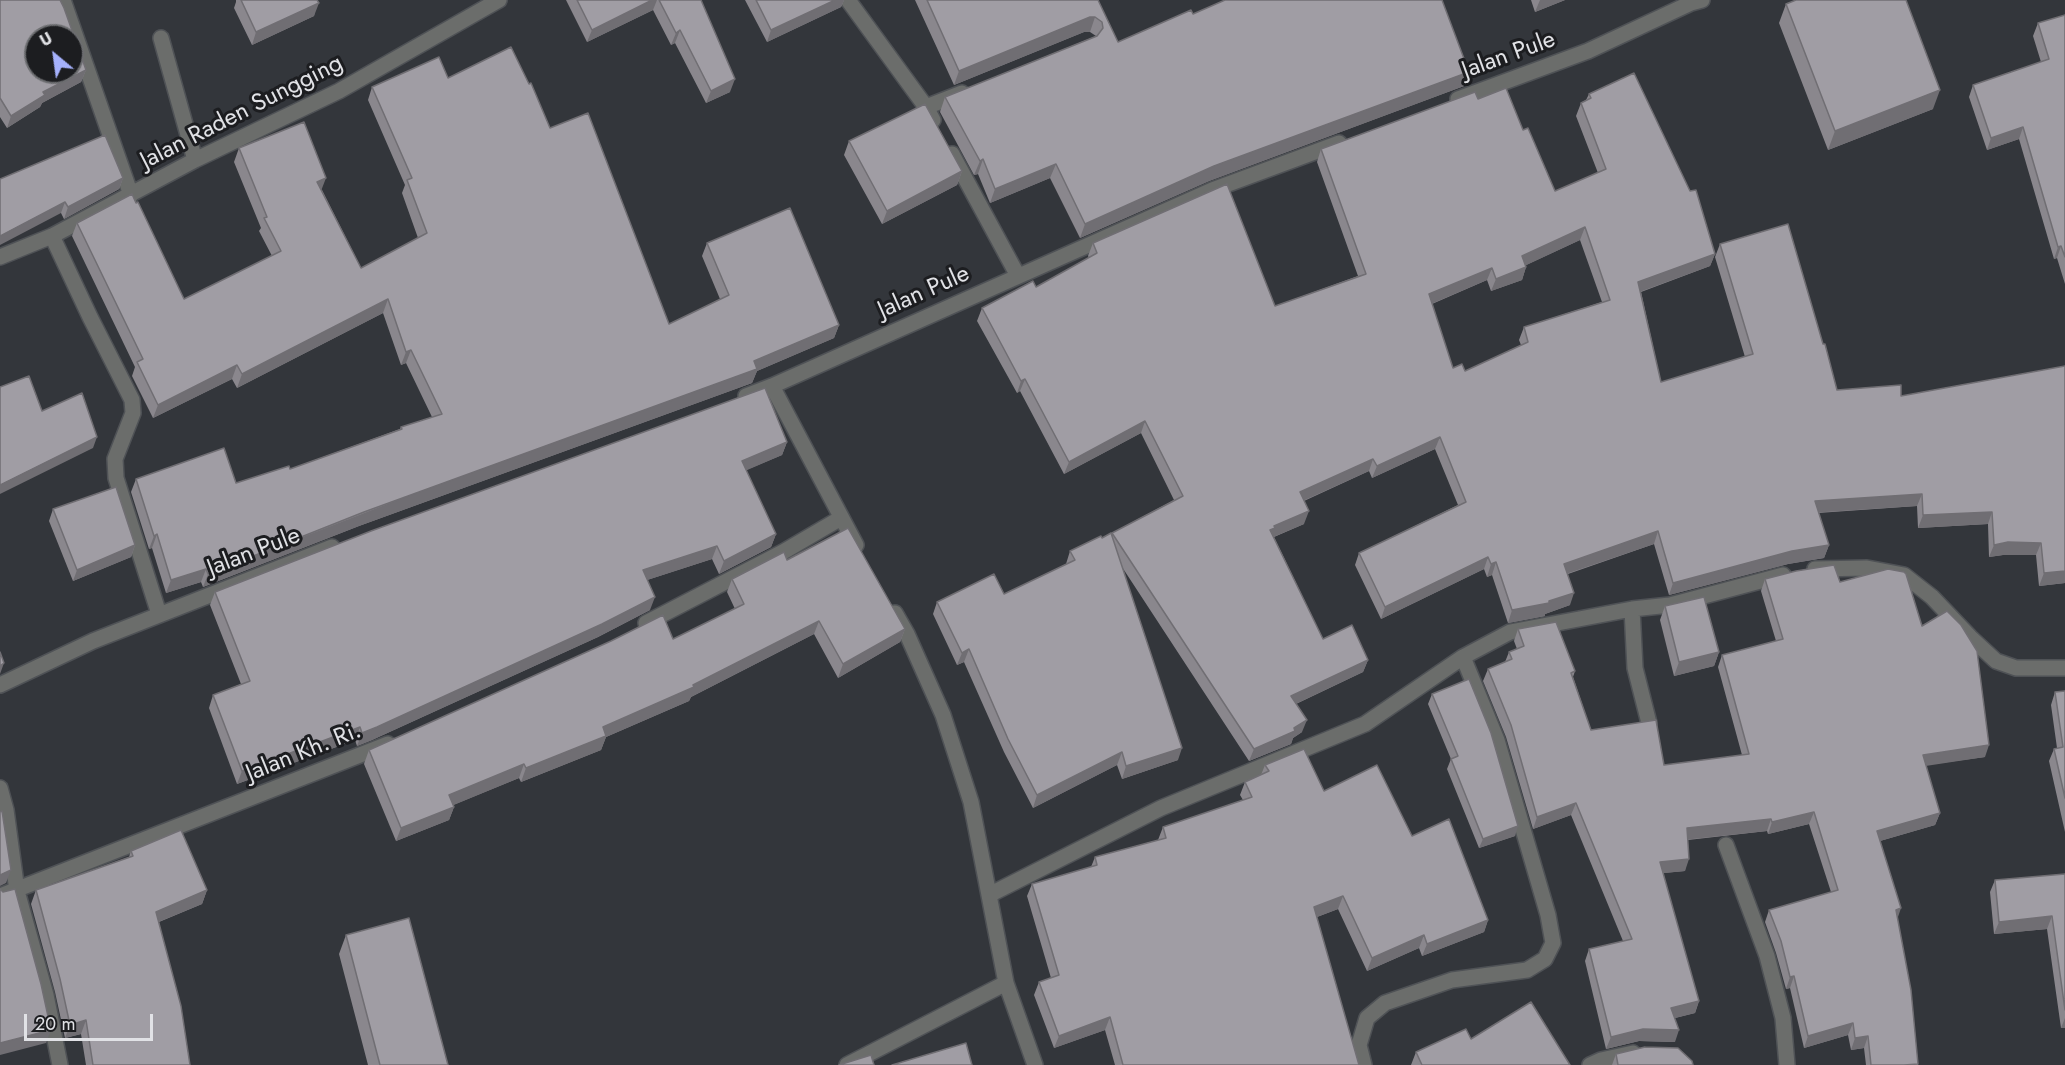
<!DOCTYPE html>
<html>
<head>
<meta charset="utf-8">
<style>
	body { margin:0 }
	#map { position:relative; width:2065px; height:1065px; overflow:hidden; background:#33363b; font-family:Jost,sans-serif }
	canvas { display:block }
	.north { position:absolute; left:24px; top:24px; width:60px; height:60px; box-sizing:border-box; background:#1c1d20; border:2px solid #6b6c6f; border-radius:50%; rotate:331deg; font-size:16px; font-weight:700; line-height:24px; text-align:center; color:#e1e2e6 }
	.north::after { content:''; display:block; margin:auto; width:21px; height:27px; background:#a5b1fc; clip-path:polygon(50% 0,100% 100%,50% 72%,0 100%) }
	.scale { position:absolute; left:24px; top:1014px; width:129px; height:27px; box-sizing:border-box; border:3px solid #e1e2e6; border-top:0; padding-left:8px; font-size:18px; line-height:21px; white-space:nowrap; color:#e1e2e6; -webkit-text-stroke:4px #1c1d20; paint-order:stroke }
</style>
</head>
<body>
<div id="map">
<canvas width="2065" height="1065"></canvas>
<div class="north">U</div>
<div class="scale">20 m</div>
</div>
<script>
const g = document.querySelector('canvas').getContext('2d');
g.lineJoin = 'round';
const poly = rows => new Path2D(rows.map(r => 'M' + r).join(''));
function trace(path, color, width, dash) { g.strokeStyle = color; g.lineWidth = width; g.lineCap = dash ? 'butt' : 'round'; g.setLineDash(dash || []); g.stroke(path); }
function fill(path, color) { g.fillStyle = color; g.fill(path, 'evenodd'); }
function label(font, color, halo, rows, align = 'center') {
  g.font = font + ' Jost,sans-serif'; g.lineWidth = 6; g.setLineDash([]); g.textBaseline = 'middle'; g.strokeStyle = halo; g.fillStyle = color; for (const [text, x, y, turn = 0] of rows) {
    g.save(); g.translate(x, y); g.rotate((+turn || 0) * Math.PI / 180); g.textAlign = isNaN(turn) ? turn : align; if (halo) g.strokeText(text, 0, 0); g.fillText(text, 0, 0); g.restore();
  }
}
const minor = poly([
	[63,0,131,195],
	[848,0,926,107,933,120],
	[161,38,195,160],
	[1458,99,1588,51,1691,3,1702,0],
	[926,107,962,93],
	[952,154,1018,276],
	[52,236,90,317,132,400,133,413,115,459,116,478,159,614],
	[0,257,52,236,195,160,339,91,499,0],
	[772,386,856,545],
	[746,396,772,386,1212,190,1339,143],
	[1815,569,1867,568,1904,575,1932,597,1970,637,1996,661,2016,668,2065,668],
	[1632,609,1635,668,1649,723],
	[895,613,907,634,943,715,971,802,1006,983,1035,1065],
	[646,623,783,552,841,518],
	[0,685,93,641,332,547],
	[0,788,6,810,17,891,46,995,60,1065],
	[1726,845,1767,956,1783,1018,1787,1065],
	[989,895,1161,808,1365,724,1463,657,1510,632,1632,609,1670,605,1783,575],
	[0,896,388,744],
	[847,1065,1006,983],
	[1364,1065,1359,1045,1367,1018,1385,1003,1452,980,1527,970,1545,959,1553,943,1548,915,1497,740,1463,657],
	[1590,1065,1601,1060,1633,1053]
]);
const wall = poly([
	[0,0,86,70,81,82,42,103,40,107,7,128,0,117],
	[236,0,317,0,314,16,252,45,234,8,236,2],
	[566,0,701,0,730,92,706,103,675,43,671,45,653,10,587,42],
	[745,0,844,0,841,7,767,42],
	[915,0,1098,0,1118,42,1193,14,1464,86,1209,181,1080,238,1050,178,990,203,978,174,974,175,940,112,945,97,1096,36,1090,32,1084,32,954,85],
	[1531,0,1565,0,1535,12],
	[1786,4,1933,109,1828,150,1779,23],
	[2065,15,2065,284,2057,258,2054,259,2019,139,1987,150,1969,97,1973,85,2041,62,2033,36,2038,23],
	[448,78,550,128,669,324,720,299,702,256,707,243,839,325,834,338,757,371,752,383,359,526,203,587,201,582,166,593,152,548,149,549,131,492,136,479,236,483,290,469,400,429,401,427,432,417,406,363,401,365,383,313,237,388,232,379,153,418,132,376,135,367,72,236,77,223,136,203,184,299,272,256,259,231,261,228,234,162,239,148,322,190,361,268,418,238,402,193,405,185,368,100,372,87],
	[1589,94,1715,254,1710,266,1641,292,1661,382,1745,357,1715,257,1720,244,1837,390,1901,396,2065,366,2065,583,2039,586,2036,555,2003,555,1989,557,1988,524,1918,528,1917,506,1818,513,1829,545,1824,558,1788,564,1669,595,1654,544,1568,574,1570,605,1545,614,1545,616,1508,623,1492,575,1487,577,1484,569,1381,619,1355,565,1359,553,1458,505,1435,449,1372,478,1369,471,1304,501,1304,524,1274,537,1323,639,1368,660,1363,672,1296,704,1302,732,1293,738,1291,744,1249,761,1122,567,1178,760,1122,779,1117,765,1033,808,1004,752,964,662,957,665,933,614,937,602,1004,594,1066,564,1070,551,1112,535,1112,533,1174,500,1141,433,1064,474,1020,391,1017,393,977,321,982,308,1036,287,1089,258,1088,256,1093,243,1275,306,1358,276,1317,162,1321,149,1478,99,1523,130,1555,191,1598,173,1576,116,1581,103,1586,100],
	[1580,240,1602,302,1524,327,1519,340,1521,345,1465,371,1453,368,1432,304,1487,280,1491,291,1522,280,1526,267,1526,265],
	[849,141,962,171,957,185,882,224,844,155],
	[123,178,119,189,64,219,61,213,0,179],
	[787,442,782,455,746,470,776,534,771,547,719,574,712,559,647,580,650,610,598,637,372,740,357,746,355,740,237,784,209,708,213,695,241,684,210,605,215,592],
	[53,509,135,545,131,557,73,581,49,521],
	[787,560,905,629,900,642,838,678,814,634,691,697,689,701,606,737,601,750,521,782,519,778,453,805,454,807,449,820,396,841,364,764,369,750,673,639,735,609,727,592,732,579],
	[1765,579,1840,582,1922,626,1985,757,1926,765,1940,813,1935,825,1880,841,1897,919,1918,1065,1866,1065,1864,1048,1851,1050,1848,1035,1804,1048,1790,988,1786,989,1776,953,1765,922,1769,910,1831,892,1809,824,1768,834,1767,831,1688,840,1685,871,1663,873,1699,1001,1695,1013,1675,1018,1675,1042,1639,1041,1606,1049,1585,961,1589,949,1623,941,1571,815,1533,829,1506,737,1483,681,1488,669,1505,662,1509,652,1517,649,1514,641,1518,629,1575,671,1573,677,1591,730,1664,765,1742,755,1718,667,1722,655,1776,641,1761,591],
	[1665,606,1719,652,1714,666,1674,676,1660,620],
	[2065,691,2065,832,2049,761,2054,749,2057,748,2051,705,2055,692],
	[1432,694,1515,836,1479,848,1447,769,1451,759,1428,704],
	[1265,765,1324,791,1412,836,1488,920,1484,932,1422,956,1419,948,1367,971,1338,909,1317,917,1359,1065,1115,1065,1105,1030,1054,1048,1034,995,1039,982,1051,978,1027,896,1032,884,1091,867,1095,857,1158,840,1163,827,1243,800,1240,795,1245,782,1261,775],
	[131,851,207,890,202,904,159,922,190,1065,86,1065,81,1034,65,1038,55,992,31,904,36,890,129,857],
	[2065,874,2065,1028,2061,1028,2047,929,1994,934,1990,892,1995,880],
	[346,935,448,1065,368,1065,339,954],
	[1471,1039,1570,1065,1411,1065,1416,1052],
	[1616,1054,1693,1065,1612,1065]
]);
const shadedWall = poly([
	[652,0,657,0,653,10,587,42,592,30],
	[835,0,844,0,841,7,767,42,771,30],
	[1540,0,1565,0,1535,12],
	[319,3,314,16,252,45,256,32],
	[1090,17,1095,17,1090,32,1084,32,954,85,959,71],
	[680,30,675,43,671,45,676,33],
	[86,70,81,82,42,103,40,107,7,128,11,116,43,92],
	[1469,72,1464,86,1209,181,1080,238,1085,224,1214,166],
	[735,79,730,92,706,103,711,91],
	[1940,90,1933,109,1828,150,1835,131],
	[2023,127,2019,139,1987,150,1991,138],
	[983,159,978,174,974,175,980,161],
	[1056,164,1050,178,990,203,995,189],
	[962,171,957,185,882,224,887,211],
	[123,178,119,189,64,219,68,207],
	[326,178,321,191,317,182],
	[65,202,61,213,0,245,0,236],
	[1585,227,1580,240,1518,269,1522,256],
	[2061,246,2057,258,2054,259,2058,247],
	[1715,254,1710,266,1634,294,1638,282],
	[1526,267,1522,280,1491,291,1496,279],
	[1492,268,1487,280,1424,307,1429,294],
	[388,299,383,313,237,388,242,374],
	[839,325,834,338,757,371,752,383,359,526,203,587,208,574,754,361],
	[411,350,406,363,401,365,406,352],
	[237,365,232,379,153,418,158,405],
	[1025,379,1020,391,1017,393,1021,381],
	[1145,421,1141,433,1064,474,1069,462],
	[97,437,93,448,0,494,0,485],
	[1440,437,1435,449,1372,478,1377,466],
	[787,442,782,455,738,474,742,461],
	[1373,459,1369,471,1296,504,1300,492],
	[1922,494,1917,506,1810,513,1815,501],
	[1309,511,1304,524,1271,538,1270,530,1274,526],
	[1992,512,1988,524,1918,528,1923,515],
	[1658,531,1654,544,1560,576,1564,564],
	[157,534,152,548,149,549,154,536],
	[776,534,771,547,719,574,724,561],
	[2008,542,2041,543,2036,555,2003,555,1989,557,1994,545],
	[135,545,131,557,73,581,77,570],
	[1829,545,1824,558,1788,564,1669,595,1673,583,1792,551],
	[717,546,712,559,638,583,643,570],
	[1488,557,1484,569,1381,619,1385,607],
	[1496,562,1492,575,1487,577,1491,564],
	[206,569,201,582,166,593,171,580],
	[2065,571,2065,583,2039,586,2044,573],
	[1574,593,1570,605,1545,614,1545,616,1508,623,1512,610,1549,601],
	[655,597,650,610,598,637,372,740,357,746,362,733],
	[819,621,814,634,691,697,689,701,606,737,601,750,521,782,526,768,603,727,693,685],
	[905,629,900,642,838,678,843,664],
	[969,649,964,662,957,665,962,653],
	[1719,652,1714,666,1674,676,1679,662],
	[1368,660,1363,672,1287,708,1291,696],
	[4,663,0,674,0,666],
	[1307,720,1302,732,1293,738,1291,744,1249,761,1254,749,1294,728],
	[360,727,355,740,237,784,242,771],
	[1989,745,1985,757,1919,767,1923,755],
	[1182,748,1178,760,1122,779,1126,766],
	[1122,752,1117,765,1033,808,1037,795],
	[524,764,519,778,444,809,449,795],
	[1576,803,1571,815,1533,829,1537,817],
	[454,807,449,820,396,841,401,828],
	[1814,812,1809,824,1768,834,1772,822],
	[1940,813,1935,825,1873,843,1877,831],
	[1771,819,1767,831,1683,840,1687,828],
	[1518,826,1515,836,1479,848,1483,839],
	[1689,859,1685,871,1655,874,1660,862],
	[11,870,6,883,0,886,0,875],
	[207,890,202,904,151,925,156,912],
	[1343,896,1338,909,1309,920,1314,907],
	[1901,908,1897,920,1896,910],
	[2052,916,2047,929,1994,934,1999,922],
	[1488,920,1484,932,1422,956,1427,944],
	[1424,935,1419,948,1367,971,1372,958],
	[1794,976,1790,988,1786,989,1790,977],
	[1699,1001,1695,1013,1667,1020,1671,1008],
	[1110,1017,1105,1030,1054,1048,1059,1036],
	[2065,1018,2065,1028,2061,1028],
	[86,1020,81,1034,65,1038,70,1025],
	[1853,1023,1848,1035,1804,1048,1808,1036],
	[1643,1029,1679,1030,1675,1042,1639,1041,1606,1049,1611,1037],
	[51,1030,46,1043,0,1055,0,1043],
	[1868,1036,1864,1048,1851,1050,1855,1038]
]);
const building = poly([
	[0,0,60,0,64,8,86,70,43,92,45,95,11,116,0,98,0,0],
	[36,36,72,36,72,72,36,72,36,36],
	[241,0,317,0,319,3,256,32,241,0],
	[577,0,652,0,592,30,577,0],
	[659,0,701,0,735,79,711,91,680,30,676,33,659,0],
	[756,0,835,0,771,30,756,0],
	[927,0,1098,0,1118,42,1191,10,1193,14,1225,0,1442,0,1469,72,1214,166,1085,224,1056,164,995,189,983,159,980,161,945,97,1097,36,1103,28,1102,22,1095,17,1090,17,959,71,927,0],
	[1796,0,1906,0,1940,90,1835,131,1786,4,1796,0],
	[2065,15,2065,257,2061,246,2058,247,2023,127,1991,138,1973,85,2049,59,2038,23,2065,15],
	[511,47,529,84,531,83,550,128,588,113,669,324,729,295,707,243,790,208,839,325,754,361,757,369,364,512,208,574,206,569,171,580,157,534,154,536,136,479,224,448,236,483,289,466,290,469,402,429,401,427,442,414,411,350,406,352,388,299,242,374,237,365,158,405,137,362,143,359,77,223,132,194,136,203,138,202,184,299,281,251,264,218,267,217,239,148,304,122,326,178,317,182,361,268,427,233,407,180,412,178,372,87,439,57,448,78,511,47],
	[1634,73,1690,191,1696,190,1715,254,1638,282,1661,382,1753,354,1720,244,1788,224,1823,344,1825,344,1837,390,1901,385,1901,396,2065,366,2065,571,2044,573,2041,543,2008,542,1994,545,1992,512,1923,515,1922,494,1815,501,1829,545,1792,551,1673,583,1658,531,1564,564,1574,593,1549,601,1549,603,1512,610,1496,562,1491,564,1488,557,1385,607,1359,553,1466,502,1440,437,1377,466,1373,459,1300,492,1309,511,1274,526,1275,528,1270,530,1323,639,1352,625,1368,660,1291,696,1307,720,1294,728,1295,731,1254,749,1112,533,1183,496,1145,421,1069,462,1025,379,1021,381,982,308,1033,281,1036,287,1097,253,1093,243,1227,184,1275,306,1366,274,1321,149,1475,92,1478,99,1506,88,1523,130,1528,128,1555,191,1606,169,1581,103,1591,98,1589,94,1634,73],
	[1585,227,1610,300,1524,327,1528,342,1465,371,1462,364,1453,368,1429,294,1492,268,1496,279,1526,267,1522,256,1585,227],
	[925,104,962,171,887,211,849,141,925,104],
	[105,135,123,178,68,207,65,202,0,236,0,179,105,135],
	[29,376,42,411,82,393,97,437,0,485,0,387,29,376],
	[765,388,787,442,742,461,776,534,724,561,717,546,643,570,655,597,602,624,377,727,362,733,360,727,242,771,213,695,250,681,215,592,371,531,765,388],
	[116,487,135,545,77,570,53,509,116,487],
	[848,528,905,629,843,664,819,621,693,685,694,687,603,727,606,736,526,768,524,764,449,795,454,807,401,828,369,750,611,641,663,615,673,639,744,604,732,579,784,552,787,560,848,528],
	[1111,533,1182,748,1126,766,1122,752,1037,795,1008,739,969,649,962,653,937,602,994,574,1004,594,1075,560,1070,551,1101,536,1102,538,1111,533],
	[1834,565,1840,582,1888,569,1904,572,1906,574,1922,626,1947,611,1961,625,1977,651,1989,745,1923,755,1940,813,1877,831,1901,908,1896,910,1911,990,1918,1064,1904,1065,1871,1065,1868,1036,1855,1038,1853,1023,1808,1036,1794,976,1790,977,1781,941,1769,910,1838,890,1814,812,1772,822,1771,819,1687,828,1689,859,1660,862,1699,1001,1671,1008,1679,1030,1643,1029,1611,1037,1589,949,1632,939,1576,803,1537,817,1511,725,1488,669,1512,659,1509,652,1524,646,1518,629,1556,622,1575,671,1571,673,1591,730,1656,720,1664,765,1749,754,1722,655,1783,639,1765,579,1796,571,1834,565],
	[1704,597,1719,652,1679,662,1665,606,1704,597],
	[0,652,4,663,0,666,0,652],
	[1469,679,1491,733,1518,826,1483,839,1451,759,1458,756,1432,694,1469,679],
	[2065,691,2065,798,2054,749,2063,747,2055,692,2065,691],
	[1304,749,1324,791,1377,765,1412,836,1449,819,1488,920,1427,944,1424,935,1372,958,1343,896,1314,907,1359,1065,1123,1065,1110,1017,1059,1036,1039,982,1059,975,1032,884,1097,865,1095,857,1166,838,1163,827,1252,797,1245,782,1269,771,1265,765,1304,749],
	[2,811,11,870,0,875,0,812,2,811],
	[181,830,207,890,156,912,181,1006,190,1065,93,1065,86,1020,70,1025,60,979,36,890,133,856,131,851,181,830],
	[2065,874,2065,1010,2052,916,1999,922,1995,880,2065,874],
	[0,889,3,892,15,889,41,984,51,1030,0,1043,0,889],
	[409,918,448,1065,380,1065,346,935,409,918],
	[1531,1002,1570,1065,1422,1065,1416,1052,1466,1029,1471,1039,1531,1002],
	[966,1043,972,1065,892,1065,966,1043],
	[1645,1047,1678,1048,1692,1061,1693,1065,1618,1065,1616,1054,1645,1047],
	[871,1055,874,1065,839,1065,871,1055]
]);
const streetNames = [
	["Jalan Pule",1509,56,-20],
	["Jalan Raden Sungging",242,113,-27],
	["Jalan Pule",924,293,-24],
	["Jalan Pule",254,553,-21],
	["Jalan Kh. Ri.",304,753,-22]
];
trace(minor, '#4f5256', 18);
trace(minor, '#6b6d6b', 15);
fill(wall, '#8a878d');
fill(shadedWall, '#706e73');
fill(building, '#a09da4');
trace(building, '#706e73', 1.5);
label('24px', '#e1e2e6', '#1c1d20', streetNames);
</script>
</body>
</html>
